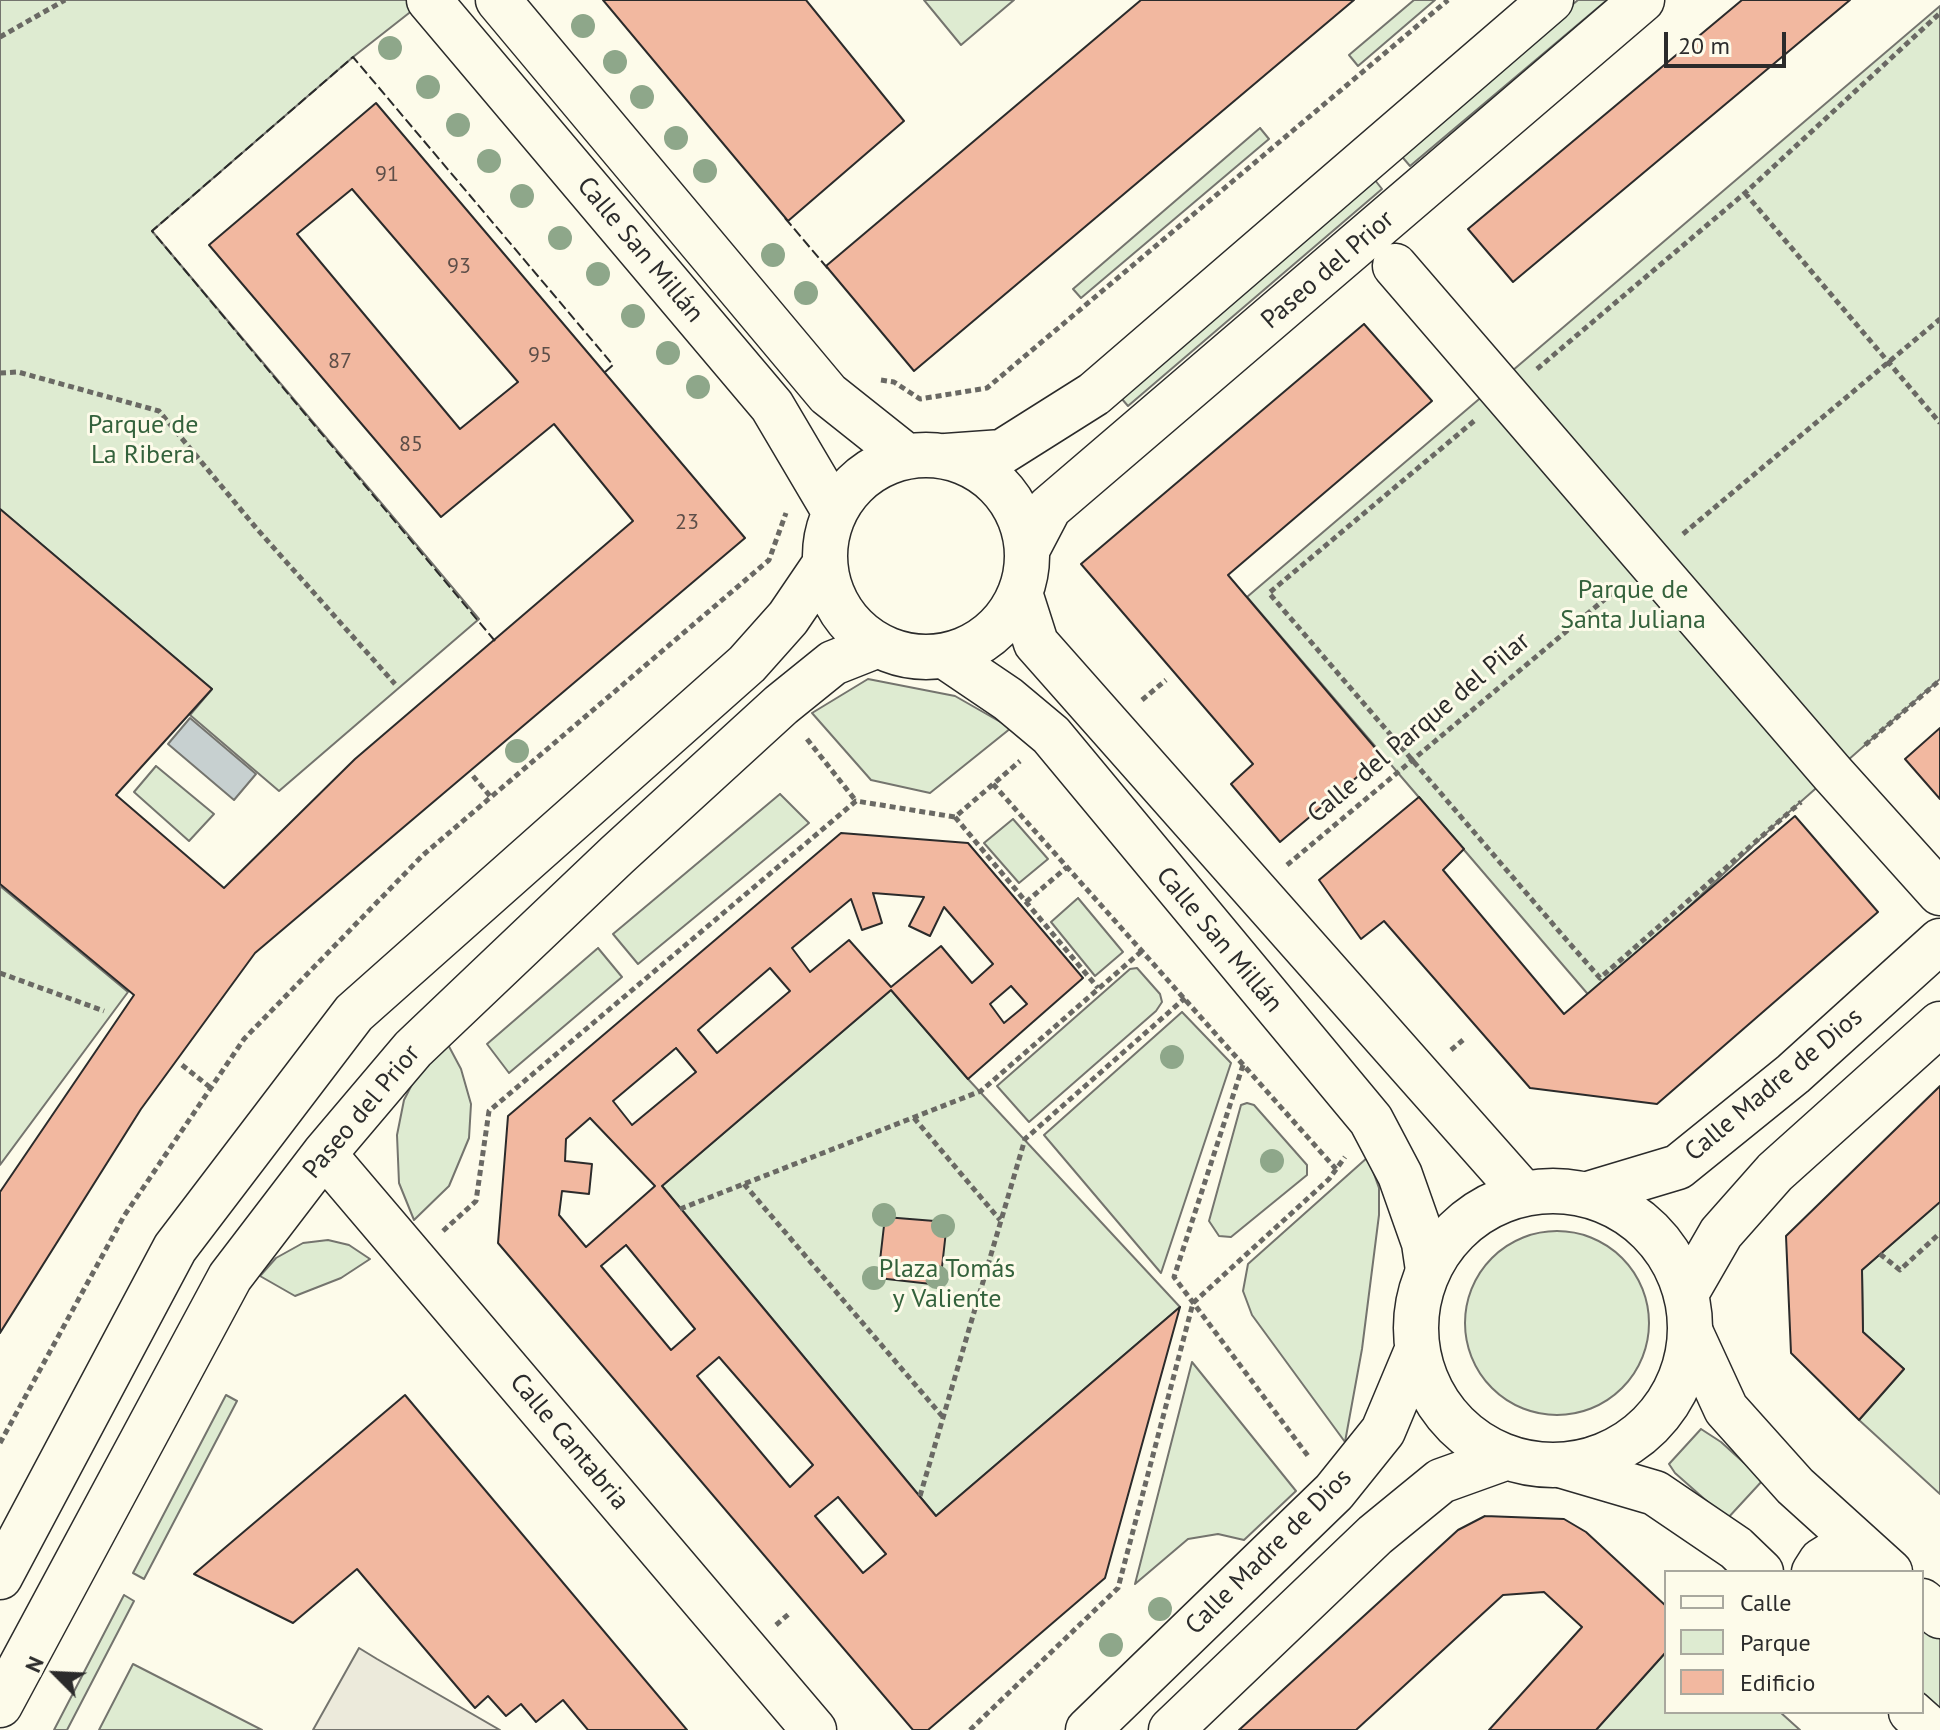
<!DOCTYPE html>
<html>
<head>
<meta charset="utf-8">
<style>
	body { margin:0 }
	#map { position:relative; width:1940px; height:1730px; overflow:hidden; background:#fdfbea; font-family:"PT Sans",sans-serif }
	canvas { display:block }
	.legend { position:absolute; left:1664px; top:1570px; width:260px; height:144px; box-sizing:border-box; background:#fdfbea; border:2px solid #a9a89e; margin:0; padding:10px 14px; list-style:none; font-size:24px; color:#2b2b2b }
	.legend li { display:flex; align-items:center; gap:16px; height:40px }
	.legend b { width:40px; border:2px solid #a9a89e }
	.north { position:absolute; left:16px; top:1634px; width:80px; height:80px; -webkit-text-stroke:6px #fdfbea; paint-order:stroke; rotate:294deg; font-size:22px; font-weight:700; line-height:32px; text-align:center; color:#2b2b2b }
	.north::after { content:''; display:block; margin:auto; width:28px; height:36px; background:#2b2b2b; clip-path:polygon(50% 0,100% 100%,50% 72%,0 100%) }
	.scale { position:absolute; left:1664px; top:32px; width:122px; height:36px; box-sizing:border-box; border:4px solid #2b2b2b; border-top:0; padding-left:10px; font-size:24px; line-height:28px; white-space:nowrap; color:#2b2b2b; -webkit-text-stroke:6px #fdfbea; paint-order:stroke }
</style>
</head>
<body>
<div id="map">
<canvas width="1940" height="1730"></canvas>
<ul class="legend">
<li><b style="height:10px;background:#fdfbea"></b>Calle</li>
<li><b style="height:22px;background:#deebd1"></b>Parque</li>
<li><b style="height:22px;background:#f2b8a0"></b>Edificio</li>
</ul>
<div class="north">N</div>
<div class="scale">20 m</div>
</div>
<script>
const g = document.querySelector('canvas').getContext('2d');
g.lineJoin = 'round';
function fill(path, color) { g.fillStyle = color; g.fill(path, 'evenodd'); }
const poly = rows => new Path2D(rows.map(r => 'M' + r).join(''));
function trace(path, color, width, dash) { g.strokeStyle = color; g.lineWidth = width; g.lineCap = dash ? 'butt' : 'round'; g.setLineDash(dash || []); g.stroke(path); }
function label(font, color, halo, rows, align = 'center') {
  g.font = font + ' "PT Sans",sans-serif'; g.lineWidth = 6; g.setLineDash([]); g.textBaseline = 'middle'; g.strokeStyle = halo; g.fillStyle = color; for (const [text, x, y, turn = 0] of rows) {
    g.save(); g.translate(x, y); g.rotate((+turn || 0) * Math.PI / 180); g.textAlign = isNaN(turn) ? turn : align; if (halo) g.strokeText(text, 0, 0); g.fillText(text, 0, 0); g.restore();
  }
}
const green = poly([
	[0,0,413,0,418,6,353,57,152,231,479,619,279,791,190,715,212,689,0,509,0,0],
	[924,0,1014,0,961,45,924,0],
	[1414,0,1435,0,1358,66,1349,55,1414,0],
	[1578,0,1607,0,1410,166,1398,152,1578,0],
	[1940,6,1940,679,1780,820,1592,999,1247,597,1940,6],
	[1260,128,1269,139,1081,298,1073,289,1260,128],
	[1371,175,1382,189,1128,406,1115,391,1371,175],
	[868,679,955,696,1011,728,930,793,871,780,812,713,868,679],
	[156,766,214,814,189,841,134,792,156,766],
	[780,794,809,823,638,964,613,934,780,794],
	[1013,819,1048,859,1019,883,984,843,1013,819],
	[0,886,128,992,0,1165,0,886],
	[1078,898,1123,952,1095,976,1051,922,1078,898],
	[598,948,622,977,509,1073,487,1044,598,948],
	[1137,968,1160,994,1162,1002,1156,1011,1029,1122,997,1086,1130,969,1137,968],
	[891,990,968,1079,1180,1307,936,1516,662,1186,891,990],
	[1182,1012,1231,1063,1161,1273,1044,1135,1182,1012],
	[445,1039,461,1069,471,1104,469,1138,449,1186,414,1220,399,1183,397,1135,404,1100,424,1061,445,1039],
	[1247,1103,1254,1105,1307,1165,1307,1175,1231,1237,1219,1236,1209,1221,1241,1105,1247,1103],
	[1368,1157,1379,1188,1379,1215,1362,1349,1345,1442,1252,1315,1243,1291,1248,1264,1368,1157],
	[1940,1202,1940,1494,1859,1420,1904,1369,1863,1332,1862,1270,1940,1202],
	'1465 1323a92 92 0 1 1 184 0a92 92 0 1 1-184 0Z',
	[328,1240,349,1245,370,1259,341,1278,295,1296,260,1276,276,1258,303,1243,328,1240],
	[1192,1362,1296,1491,1244,1540,1218,1534,1188,1539,1135,1584,1192,1362],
	[226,1395,237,1401,144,1579,133,1573,226,1395],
	[1701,1429,1721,1442,1763,1480,1727,1519,1675,1473,1669,1464,1701,1429],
	[124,1595,134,1601,67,1730,54,1730,124,1595],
	[1922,1621,1940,1637,1940,1713,1922,1696,1922,1621],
	[1666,1652,1666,1712,1780,1712,1800,1730,1596,1730,1666,1652],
	[133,1664,262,1730,99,1730,133,1664]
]);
const parking = poly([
	[359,1648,377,1659,500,1730,313,1730,359,1648]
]);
const water = poly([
	[190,718,256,774,234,800,168,744,190,718]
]);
const building = poly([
	[603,0,806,0,904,121,788,221,603,0],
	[1141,0,1354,0,914,371,826,266,1141,0],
	[1742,0,1850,0,1513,282,1468,229,1742,0],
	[376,103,745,538,255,953,141,1109,0,1333,0,1192,134,995,0,884,0,509,212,689,116,795,224,888,355,759,633,521,554,424,441,517,209,245,376,103],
	[352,189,518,382,460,429,297,234,352,189],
	[1364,324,1432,401,1228,575,1382,756,1280,842,1231,784,1253,764,1081,564,1364,324],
	[1940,728,1940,799,1905,759,1940,728],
	[1419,797,1464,849,1443,870,1564,1014,1795,816,1878,912,1657,1104,1530,1088,1384,921,1361,939,1319,880,1419,797],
	[841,833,968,843,1083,978,968,1079,891,990,662,1186,936,1516,1180,1307,1105,1578,928,1730,913,1730,498,1243,508,1116,841,833],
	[873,893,924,897,909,926,930,936,944,907,993,964,972,983,941,946,891,987,849,940,810,972,792,948,851,899,862,930,882,923,873,893],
	[770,968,790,991,717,1053,698,1030,770,968],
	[1011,986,1027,1004,1004,1023,990,1004,1011,986],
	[676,1048,696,1072,632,1125,613,1101,676,1048],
	[590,1118,655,1186,586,1247,559,1215,562,1191,589,1194,592,1164,565,1161,566,1139,590,1118],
	[626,1245,695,1329,671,1350,601,1266,626,1245],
	[719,1357,813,1465,790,1487,697,1376,719,1357],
	[838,1497,886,1554,863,1573,815,1516,838,1497],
	[1940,1086,1940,1202,1862,1270,1863,1332,1904,1369,1859,1420,1791,1353,1786,1236,1940,1086],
	[885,1217,947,1222,940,1285,878,1278,885,1217],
	[405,1395,687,1730,588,1730,563,1700,536,1722,521,1704,506,1716,488,1696,475,1708,357,1569,293,1623,194,1574,405,1395],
	[1485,1516,1564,1519,1586,1532,1666,1606,1666,1652,1596,1730,1489,1730,1582,1627,1544,1592,1503,1595,1356,1730,1239,1730,1458,1530,1485,1516]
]);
const path = poly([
	[0,37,65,0],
	[1745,193,1940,423],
	[1537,369,1745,193,1940,13],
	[0,373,18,372,159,411,257,529,395,684],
	[881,380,894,382,920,399,987,388,1448,0],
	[1474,421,1269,593,1570,944,1600,978,1801,802],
	[1683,534,1940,319],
	[1142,700,1166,680],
	[807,739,856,801],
	[1865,745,1940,680],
	[473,776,490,796],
	[993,784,1336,1169],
	[955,817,1098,988],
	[1287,865,1617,589],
	[1026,902,1067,867],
	[0,973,104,1011],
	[1451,1050,1463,1040],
	[182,1065,211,1088],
	[1243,1065,1174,1277,1308,1456],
	[914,1118,1000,1220],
	[744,1184,942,1416],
	[680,1209,981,1091,1143,950],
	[443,1231,476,1201,489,1111,856,801,955,817,1020,761],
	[1880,1254,1900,1270,1940,1233],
	[0,1443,124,1216,244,1039,423,855,769,560,786,513],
	[920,1496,1025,1139,1185,998],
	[776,1625,791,1612],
	[970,1730,1118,1588,1193,1303,1329,1179,1345,1157]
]);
const minor = poly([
	[429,0,772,406,834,511],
	[498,0,828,394,906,456],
	[1395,266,1833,774,1940,893],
	'825 556a101 101 0 1 1 202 0a101 101 0 1 1-202 0Z',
	[946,456,1002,452,1094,394,1551,0],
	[1027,550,1049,508,1642,0],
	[1020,593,1036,643,1523,1193],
	[946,657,1008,699,1051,735,1371,1120,1400,1175,1424,1243,1428,1270],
	[324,1154,814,1730],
	[1691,1333,1726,1409,1795,1486,1890,1572],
	[1563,1466,1655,1493,1736,1548,1761,1572],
	[1814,1572,1821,1561,1837,1551,1865,1551],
	[0,1577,175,1248,354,1013,747,664,788,618,824,565],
	[1922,1601,1940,1616],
	[0,1705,230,1277,324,1154,413,1049,617,855,781,705,833,663,876,646],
	[1911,1712,1931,1730]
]);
const major = poly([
	'1416 1328a137 137 0 1 1 274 0a137 137 0 1 1-274 0Z',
	[1588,1194,1678,1167,1793,1074,1940,941],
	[1687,1292,1721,1233,1775,1172,1940,1024],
	[1088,1730,1334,1492,1383,1431,1417,1350],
	[1171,1730,1375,1535,1441,1481,1505,1458]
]);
const fence = poly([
	[785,218,829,270],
	[495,641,152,231,353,57,613,365,605,372]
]);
const trees = [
	[583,26],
	[390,48],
	[615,62],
	[428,87],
	[642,97],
	[458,125],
	[676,138],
	[489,161],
	[705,171],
	[522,196],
	[560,238],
	[773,255],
	[598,274],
	[806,293],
	[633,316],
	[668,353],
	[698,387],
	[517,751],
	[1172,1057],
	[1272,1161],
	[884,1215],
	[943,1226],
	[937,1277],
	[874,1278],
	[1160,1609],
	[1111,1645]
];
const numberNames = [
	["91",387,175],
	["93",459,267],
	["95",540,356],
	["87",340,362],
	["85",411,445],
	["23",687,523]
];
const streetNames = [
	["Calle San Millán",640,250,50],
	["Paseo del Prior",1328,270,-41],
	["Calle del Parque del Pilar",1419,728,-40],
	["Calle San Millán",1219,940,50],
	["Calle Madre de Dios",1774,1085,-40],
	["Paseo del Prior",362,1112,-50],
	["Calle Cantabria",569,1442,50],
	["Calle Madre de Dios",1269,1552,-45]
];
const parkNames = [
	["Parque de",143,426],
	["La Ribera",143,456],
	["Parque de",1633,591],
	["Santa Juliana",1633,621],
	["Plaza Tomás",947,1270],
	["y Valiente",947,1300]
];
fill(green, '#deebd1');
trace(green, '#74746e', 2);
fill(parking, '#eceadb');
trace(parking, '#74746e', 2);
fill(water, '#c7d0d0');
trace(water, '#74746e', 2);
fill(building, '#f2b8a0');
trace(building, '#2b2b2b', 2);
trace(minor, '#2b2b2b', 47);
trace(major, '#2b2b2b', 47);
trace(path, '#6a6964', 5, [6, 4]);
trace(minor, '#fdfbea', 44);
trace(major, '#fdfbea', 44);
trace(fence, '#2b2b2b', 2, [10, 4]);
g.fillStyle = '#8ea78a';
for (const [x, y] of trees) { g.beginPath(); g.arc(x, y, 12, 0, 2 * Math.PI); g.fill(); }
label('22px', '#5d4e48', null, numberNames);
label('26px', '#2b2b2b', '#fdfbea', streetNames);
label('26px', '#34623c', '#fdfbea', parkNames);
</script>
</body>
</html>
